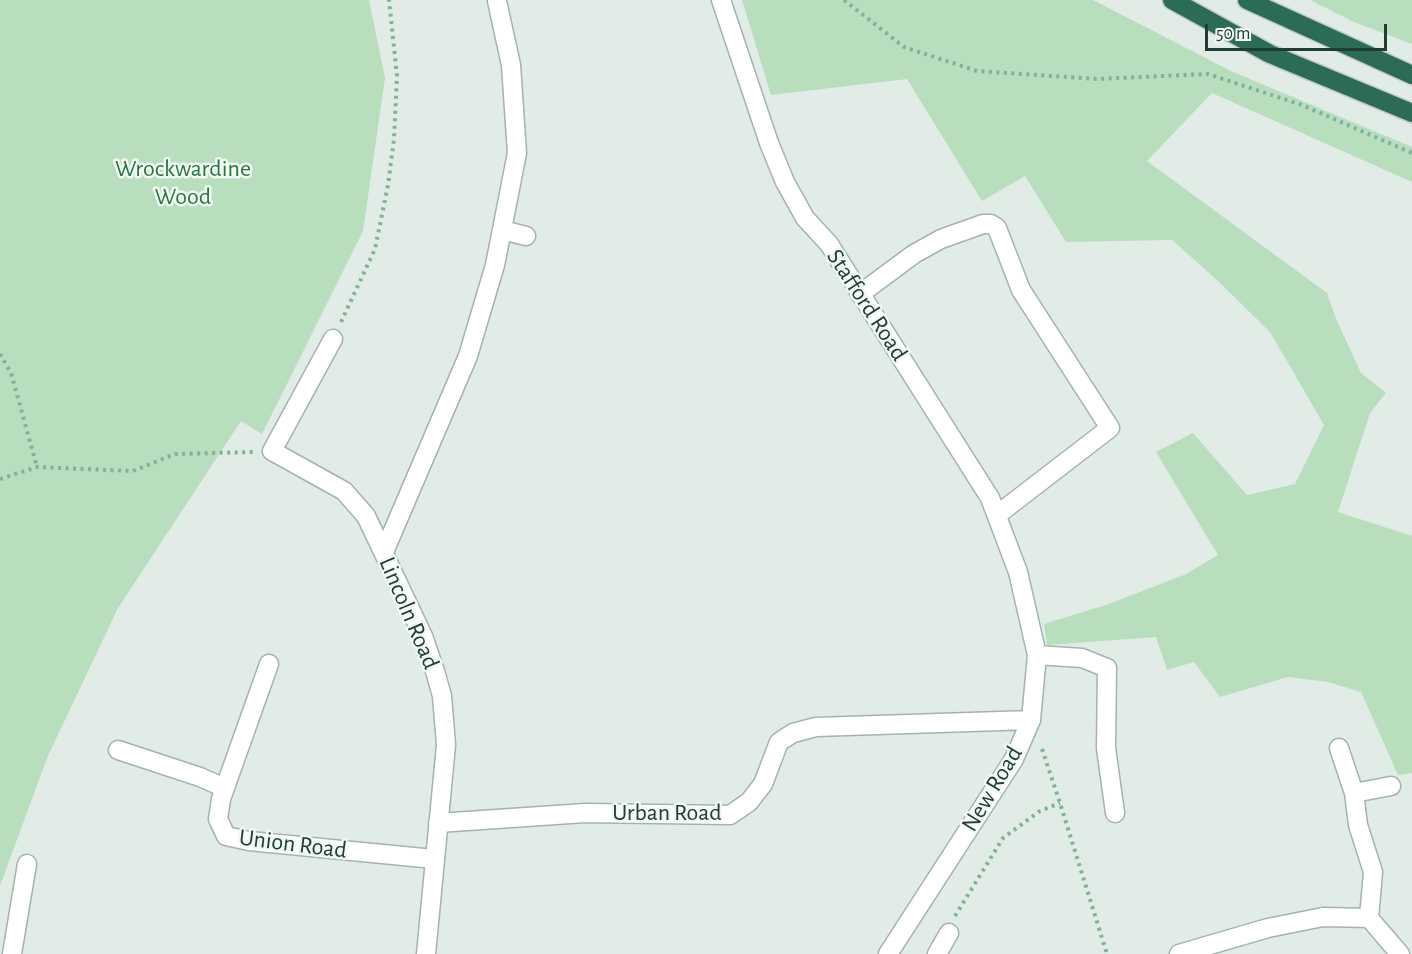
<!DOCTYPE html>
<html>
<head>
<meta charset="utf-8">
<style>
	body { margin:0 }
	#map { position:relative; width:1412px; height:954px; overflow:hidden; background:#e1ece6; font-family:"Alegreya Sans",sans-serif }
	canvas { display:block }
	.scale { position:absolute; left:1205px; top:24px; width:182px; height:27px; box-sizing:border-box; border:3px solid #203d32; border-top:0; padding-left:8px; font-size:18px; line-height:21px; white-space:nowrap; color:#203d32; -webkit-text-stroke:4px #f1f8f4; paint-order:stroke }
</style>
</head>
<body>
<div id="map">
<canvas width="1412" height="954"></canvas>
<div class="scale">50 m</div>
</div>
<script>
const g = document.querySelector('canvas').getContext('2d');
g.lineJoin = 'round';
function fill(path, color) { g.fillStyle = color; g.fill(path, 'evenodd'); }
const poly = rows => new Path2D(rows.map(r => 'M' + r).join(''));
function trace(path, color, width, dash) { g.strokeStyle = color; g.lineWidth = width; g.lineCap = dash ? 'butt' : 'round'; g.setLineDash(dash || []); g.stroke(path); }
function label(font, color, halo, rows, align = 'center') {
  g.font = font + ' "Alegreya Sans",sans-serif'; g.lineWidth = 5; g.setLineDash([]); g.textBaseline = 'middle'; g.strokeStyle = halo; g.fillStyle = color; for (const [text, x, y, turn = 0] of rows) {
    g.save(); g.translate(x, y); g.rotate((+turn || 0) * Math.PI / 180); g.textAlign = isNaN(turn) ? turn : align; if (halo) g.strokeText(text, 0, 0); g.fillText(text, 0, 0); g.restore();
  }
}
const green = poly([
	[0,0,369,0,385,78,363,231,262,434,241,421,118,608,47,758,0,886],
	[742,0,1093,0,1231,71,1412,147,1412,182,1212,93,1147,161,1327,293,1337,321,1361,373,1386,393,1370,413,1338,512,1412,536,1412,773,1398,775,1361,692,1328,682,1288,677,1220,697,1194,662,1167,670,1156,637,1047,645,1044,624,1109,604,1186,574,1218,555,1156,452,1193,433,1247,495,1295,484,1324,425,1270,332,1217,280,1172,240,1066,242,1025,176,982,201,907,79,771,95],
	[1310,0,1412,0,1412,44,1354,22]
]);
const path = poly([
	[844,0,904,47,977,71,1096,79,1208,74,1302,105,1412,153],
	[341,322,375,249,388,185,394,139,397,76,389,0],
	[0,354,11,373,37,467],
	[0,479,37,467,133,471,175,454,254,452],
	[1042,749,1060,803,1107,954],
	[955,916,1003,838,1040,811,1060,803]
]);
const minor = poly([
	[721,0,769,143,785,182,805,218,829,244,990,498,1018,572,1037,655,1031,720,1014,759,888,954],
	[502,230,526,236],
	[860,294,914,254,941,239,983,224,991,224,997,228,1021,290,1110,428,997,515],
	[333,339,272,451,344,491,366,516,423,636,435,671,442,696,446,745,426,954],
	[384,552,468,356,495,265,517,153,511,65,497,1],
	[1037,655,1082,658,1107,668,1106,748,1115,813],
	[269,664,221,799,218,819,226,836,249,841,434,859],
	[1339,748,1354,793,1358,825,1373,872,1369,918,1400,954],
	[118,750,200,777,225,788],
	[1354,793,1391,786],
	[438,823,585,813,730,815,749,802,763,784,779,742,793,733,816,727,1031,720],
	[12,954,27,864],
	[937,954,949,933],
	[1179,954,1268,928,1323,917,1369,918]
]);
const highway = poly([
	[1172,0,1270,54,1412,113],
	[1247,0,1412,75]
]);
const parkNames = [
	["Wrockwardine",183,169],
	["Wood",183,197]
];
const streetNames = [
	["Stafford Road",867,305,57],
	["Lincoln Road",409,613,67],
	["New Road",992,789,-59],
	["Urban Road",667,813],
	["Union Road",293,844,7]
];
fill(green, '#b8debe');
trace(minor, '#a3b4ac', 21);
trace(highway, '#c1c9c6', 21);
trace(path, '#7fb19c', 4, [3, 4.5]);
trace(minor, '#fff', 18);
trace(highway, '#2b6b57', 18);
label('24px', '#28763e', '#f1f8f4', parkNames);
label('24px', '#203d32', '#f1f8f4', streetNames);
</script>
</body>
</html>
